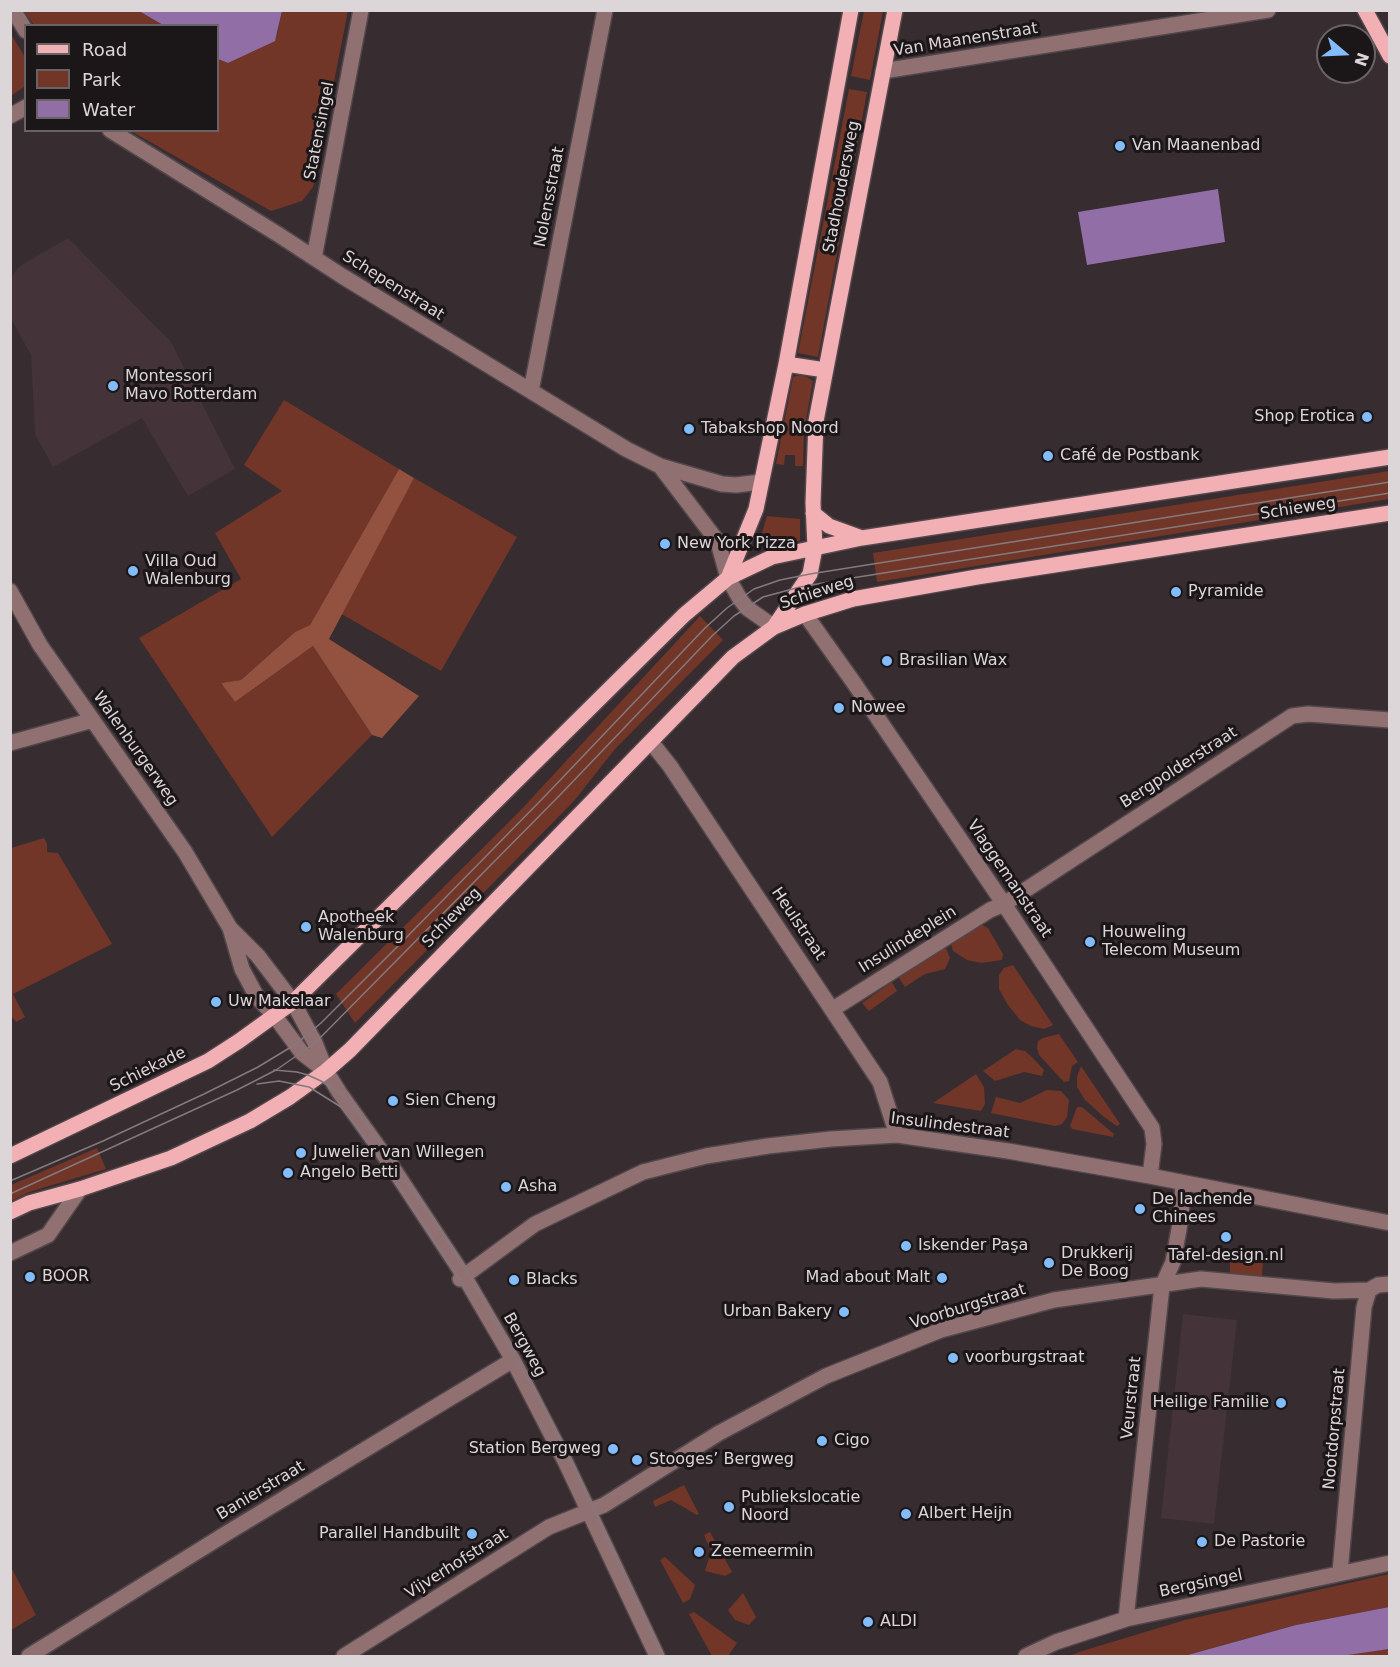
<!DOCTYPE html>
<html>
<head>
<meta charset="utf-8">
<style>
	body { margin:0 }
	#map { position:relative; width:1400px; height:1667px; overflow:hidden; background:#372c30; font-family:"DejaVu Sans",sans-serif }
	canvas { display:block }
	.frame { position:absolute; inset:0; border:12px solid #ddd6d9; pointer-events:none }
	.legend { position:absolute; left:24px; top:24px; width:195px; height:108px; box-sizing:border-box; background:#1b1618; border:2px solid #696365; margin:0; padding:8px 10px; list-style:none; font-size:18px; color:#ddd6d9 }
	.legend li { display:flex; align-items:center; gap:12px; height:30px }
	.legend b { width:30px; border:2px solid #696365 }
	.north { position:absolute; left:1316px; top:24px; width:60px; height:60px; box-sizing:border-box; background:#1b1618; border:2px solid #696365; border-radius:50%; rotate:109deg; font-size:16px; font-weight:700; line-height:24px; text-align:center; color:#ddd6d9 }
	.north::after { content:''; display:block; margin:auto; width:21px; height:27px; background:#82bcfa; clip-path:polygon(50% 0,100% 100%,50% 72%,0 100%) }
</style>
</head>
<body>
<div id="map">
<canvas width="1400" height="1667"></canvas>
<div class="frame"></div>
<ul class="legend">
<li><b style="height:8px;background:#f3b0b4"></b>Road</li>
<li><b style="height:16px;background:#713628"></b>Park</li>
<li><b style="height:16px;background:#926ea7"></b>Water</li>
</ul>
<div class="north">N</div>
</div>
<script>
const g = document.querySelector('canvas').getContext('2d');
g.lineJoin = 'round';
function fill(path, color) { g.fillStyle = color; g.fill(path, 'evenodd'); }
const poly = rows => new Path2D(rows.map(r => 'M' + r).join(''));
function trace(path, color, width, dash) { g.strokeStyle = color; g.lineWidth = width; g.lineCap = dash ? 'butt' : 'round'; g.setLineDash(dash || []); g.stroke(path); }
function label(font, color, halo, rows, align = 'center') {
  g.font = font + ' "DejaVu Sans",sans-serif'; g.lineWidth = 6; g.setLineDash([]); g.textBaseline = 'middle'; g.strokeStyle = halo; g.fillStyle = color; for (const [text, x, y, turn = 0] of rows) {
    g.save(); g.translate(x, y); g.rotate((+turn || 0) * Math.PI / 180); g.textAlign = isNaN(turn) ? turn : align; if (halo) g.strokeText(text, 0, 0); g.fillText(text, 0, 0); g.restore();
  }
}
const built = poly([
	[68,238,171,342,235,469,188,496,142,418,53,467,35,434,31,355,11,319,11,277,20,266],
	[1183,1314,1237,1320,1214,1524,1161,1518]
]);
const green = poly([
	[24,11,139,11,163,25,34,25],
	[282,11,348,11,313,187,302,201,271,211,131,131,218,130,218,59,228,63,277,35],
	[864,11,883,11,870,80,851,76],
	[11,34,26,59,25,86,11,96],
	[849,89,867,92,818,357,798,353],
	[800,375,807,377,813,381,804,431,803,466,795,466,795,455,785,455,784,465,776,464,793,377],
	[284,400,399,469,310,625,295,632,241,680,221,683,235,702,313,646,372,735,272,837,139,638,241,579,215,533,282,491,244,465],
	[1389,471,1389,499,877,582,873,553],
	[414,478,517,537,441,671,338,612],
	[767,516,800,519,800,541,759,543],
	[700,616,723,640,615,749,574,801,355,1023,336,994,518,813],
	[44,838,47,844,47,852,58,853,112,944,13,994,25,1017,16,1022,13,1018,10,1018,11,848],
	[982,925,988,928,1003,954,1002,960,981,963,967,960,953,951,951,943,972,927],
	[945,946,950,958,945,969,925,974,905,987,899,978],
	[1013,965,1053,1025,1044,1029,1031,1026,1020,1020,1008,1005,999,989,999,975,1004,968],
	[892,982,897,991,869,1011,862,1003],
	[1059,1034,1078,1062,1072,1066,1069,1081,1064,1082,1039,1055,1037,1048,1038,1041,1043,1038],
	[1016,1049,1025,1051,1033,1058,1044,1070,1042,1076,1024,1072,995,1081,983,1071],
	[1081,1066,1120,1124,1117,1126,1104,1117,1085,1100,1077,1087,1077,1077],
	[976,1074,984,1087,985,1104,981,1111,933,1103],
	[1047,1090,1061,1091,1069,1100,1067,1117,1062,1124,1055,1126,991,1113,996,1097,1020,1103],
	[1077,1107,1082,1107,1114,1134,1113,1137,1072,1129,1070,1126],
	[97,1148,106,1169,29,1192,11,1201,11,1185],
	[1230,1259,1263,1260,1262,1276,1230,1275],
	[684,1485,699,1514,697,1515,671,1500,655,1507,653,1501],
	[710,1532,732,1572,725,1576,705,1571,711,1551,704,1535],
	[665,1557,695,1585,690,1599,683,1603,660,1560],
	[10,1565,36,1615,11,1630,10,1630],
	[1389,1574,1389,1607,1296,1625,1184,1656,1070,1656,1079,1652,1185,1620],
	[743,1593,756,1617,749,1625,735,1620,728,1610],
	[694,1612,737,1643,728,1656,712,1656,689,1614],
	[1389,1649,1389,1656,1341,1656,1362,1652]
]);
const forest = poly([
	[399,469,414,478,329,639,419,696,382,738,372,735,313,646,235,702,221,683,241,680,295,632,310,625]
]);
const water = poly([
	[139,11,282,11,275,41,228,63,218,59,218,26,163,25],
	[1218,189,1225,242,1087,265,1078,212],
	[1389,1607,1389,1649,1341,1656,1184,1656,1296,1625]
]);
const minor = poly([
	[13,10,26,31],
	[883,71,1268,10],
	[10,116,26,107],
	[110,130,279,235,342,276,626,449,660,466,722,484,736,485,761,482],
	[314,258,361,10],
	[531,391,605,10],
	[660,466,718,542,728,578,740,599,747,608,774,627],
	[10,591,40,645,185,852,230,928,242,969,257,997,274,1015,302,1053,324,1070],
	[805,614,854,683,1004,904,1152,1128,1154,1144,1150,1176],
	[651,742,670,766,880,1082,897,1135],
	[10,743,93,720],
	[230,928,258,956,293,1002,315,1043,326,1071,339,1092,389,1162,464,1276,513,1360,565,1461,657,1656],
	[833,1009,990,910,1004,904,1292,716,1308,714,1390,720],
	[10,1253,48,1235,80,1189],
	[460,1279,535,1224,643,1172,706,1156,768,1146,831,1139,897,1135,1008,1151,1150,1176,1390,1223],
	[1340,1572,1364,1307,1369,1290],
	[1126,1619,1162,1286,1173,1262,1181,1218,1183,1184],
	[29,1656,227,1533,513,1360],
	[344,1656,549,1527,604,1505,719,1433,826,1376,941,1330,1054,1300,1201,1279,1334,1291,1369,1290,1378,1285,1390,1284],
	[1026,1656,1056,1642,1126,1619,1390,1563]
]);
const major = poly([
	[1365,10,1390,56],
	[786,364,825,370],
	[813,513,829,526,862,538],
	[728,578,756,509,786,364,851,10],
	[774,627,810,574,815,548,813,503,816,421,895,10],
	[10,1156,208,1061,239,1041,293,1002,684,615,728,578,772,557,862,538,1390,457],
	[10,1212,29,1203,80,1189,171,1158,250,1121,290,1097,326,1071,350,1050,733,657,774,627,805,614,853,599,977,577,1390,513]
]);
const tram = poly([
	[274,1070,297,1072,308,1075,321,1081,343,1095,355,1108,435,1222,468,1273,538,1397,577,1474,662,1656],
	[257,1084,279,1081,309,1087,341,1107,374,1149,473,1300],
	[10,1181,103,1141,204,1094,258,1067,296,1044,321,1023,398,946,546,795,705,628,727,608,754,589,780,580,810,574,1390,482],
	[10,1194,237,1090,276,1070,315,1043,560,795,713,635,734,616,763,597,800,587,852,578,1390,493],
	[541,1423,561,1460]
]);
const markers = [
	[1120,146,6,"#82bcfa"],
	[113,386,6,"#82bcfa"],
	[1367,417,6,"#82bcfa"],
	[689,429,6,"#82bcfa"],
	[1048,456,6,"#82bcfa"],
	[665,544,6,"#82bcfa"],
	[133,571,6,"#82bcfa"],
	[1176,592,6,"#82bcfa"],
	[887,661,6,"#82bcfa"],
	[839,708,6,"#82bcfa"],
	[306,927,6,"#82bcfa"],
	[1090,942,6,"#82bcfa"],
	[216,1002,6,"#82bcfa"],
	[393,1101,6,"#82bcfa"],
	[301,1153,6,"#82bcfa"],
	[288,1173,6,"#82bcfa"],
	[506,1187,6,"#82bcfa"],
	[1140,1209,6,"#82bcfa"],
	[1226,1237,6,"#82bcfa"],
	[906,1246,6,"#82bcfa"],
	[1049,1263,6,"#82bcfa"],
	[30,1277,6,"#82bcfa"],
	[942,1278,6,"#82bcfa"],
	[514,1280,6,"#82bcfa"],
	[844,1312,6,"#82bcfa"],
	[953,1358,6,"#82bcfa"],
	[1281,1403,6,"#82bcfa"],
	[822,1441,6,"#82bcfa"],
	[613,1449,6,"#82bcfa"],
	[637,1460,6,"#82bcfa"],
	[729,1507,6,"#82bcfa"],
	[906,1514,6,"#82bcfa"],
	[472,1534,6,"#82bcfa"],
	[1202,1542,6,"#82bcfa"],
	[699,1552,6,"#82bcfa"],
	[868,1622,6,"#82bcfa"]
];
const streetNames = [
	["Van Maanenstraat",966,40,-9],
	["Statensingel",320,131,-79],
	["Stadhoudersweg",842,187,-79],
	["Nolensstraat",550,197,-79],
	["Schepenstraat",393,286,32],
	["Schieweg",1298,509,-9],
	["Schieweg",817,593,-18],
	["Walenburgerweg",135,749,55],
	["Bergpolderstraat",1179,768,-33],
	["Vlaggemanstraat",1009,879,56],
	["Schieweg",452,918,-46],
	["Heulstraat",798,924,56],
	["Insulindeplein",908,940,-32],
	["Schiekade",148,1070,-26],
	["Insulindestraat",950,1126,7],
	["Voorburgstraat",968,1307,-17],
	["Bergweg",524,1345,61],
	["Veurstraat",1132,1398,-84],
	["Nootdorpstraat",1335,1429,-85],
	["Banierstraat",261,1491,-31],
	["Vijverhofstraat",457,1564,-32],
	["Bergsingel",1201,1584,-12]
];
const poiNames = [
	["Van Maanenbad",1132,146],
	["Montessori",125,377],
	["Mavo Rotterdam",125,395],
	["Shop Erotica",1355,417,"right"],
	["Tabakshop Noord",701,429],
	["Café de Postbank",1060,456],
	["New York Pizza",677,544],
	["Villa Oud",145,562],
	["Walenburg",145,580],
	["Pyramide",1188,592],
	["Brasilian Wax",899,661],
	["Nowee",851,708],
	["Apotheek",318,918],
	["Walenburg",318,936],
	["Houweling",1102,933],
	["Telecom Museum",1102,951],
	["Uw Makelaar",228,1002],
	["Sien Cheng",405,1101],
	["Juwelier van Willegen",313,1153],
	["Angelo Betti",300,1173],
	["Asha",518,1187],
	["De lachende",1152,1200],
	["Chinees",1152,1218],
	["Iskender Paşa",918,1246],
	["Drukkerij",1061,1254],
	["De Boog",1061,1272],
	["Tafel-design.nl",1226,1256,"center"],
	["BOOR",42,1277],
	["Mad about Malt",930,1278,"right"],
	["Blacks",526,1280],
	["Urban Bakery",832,1312,"right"],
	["voorburgstraat",965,1358],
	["Heilige Familie",1269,1403,"right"],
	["Cigo",834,1441],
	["Station Bergweg",601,1449,"right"],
	["Stooges’ Bergweg",649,1460],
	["Publiekslocatie",741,1498],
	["Noord",741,1516],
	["Albert Heijn",918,1514],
	["Parallel Handbuilt",460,1534,"right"],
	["De Pastorie",1214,1542],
	["Zeemeermin",711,1552],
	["ALDI",880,1622]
];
fill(built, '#45333a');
fill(green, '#713628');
fill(forest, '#935140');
fill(water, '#926ea7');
trace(minor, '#52474b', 18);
trace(major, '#52474b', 18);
trace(minor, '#917072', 15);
trace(major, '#f3b0b4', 15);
trace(tram, '#837a7e', 1.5);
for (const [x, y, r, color] of markers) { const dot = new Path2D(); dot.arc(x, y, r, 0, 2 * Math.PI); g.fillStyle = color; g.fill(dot); trace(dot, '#1b1618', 2); }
label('16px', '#ddd6d9', '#1b1618', streetNames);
label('16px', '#ddd6d9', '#1b1618', poiNames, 'left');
</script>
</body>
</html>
